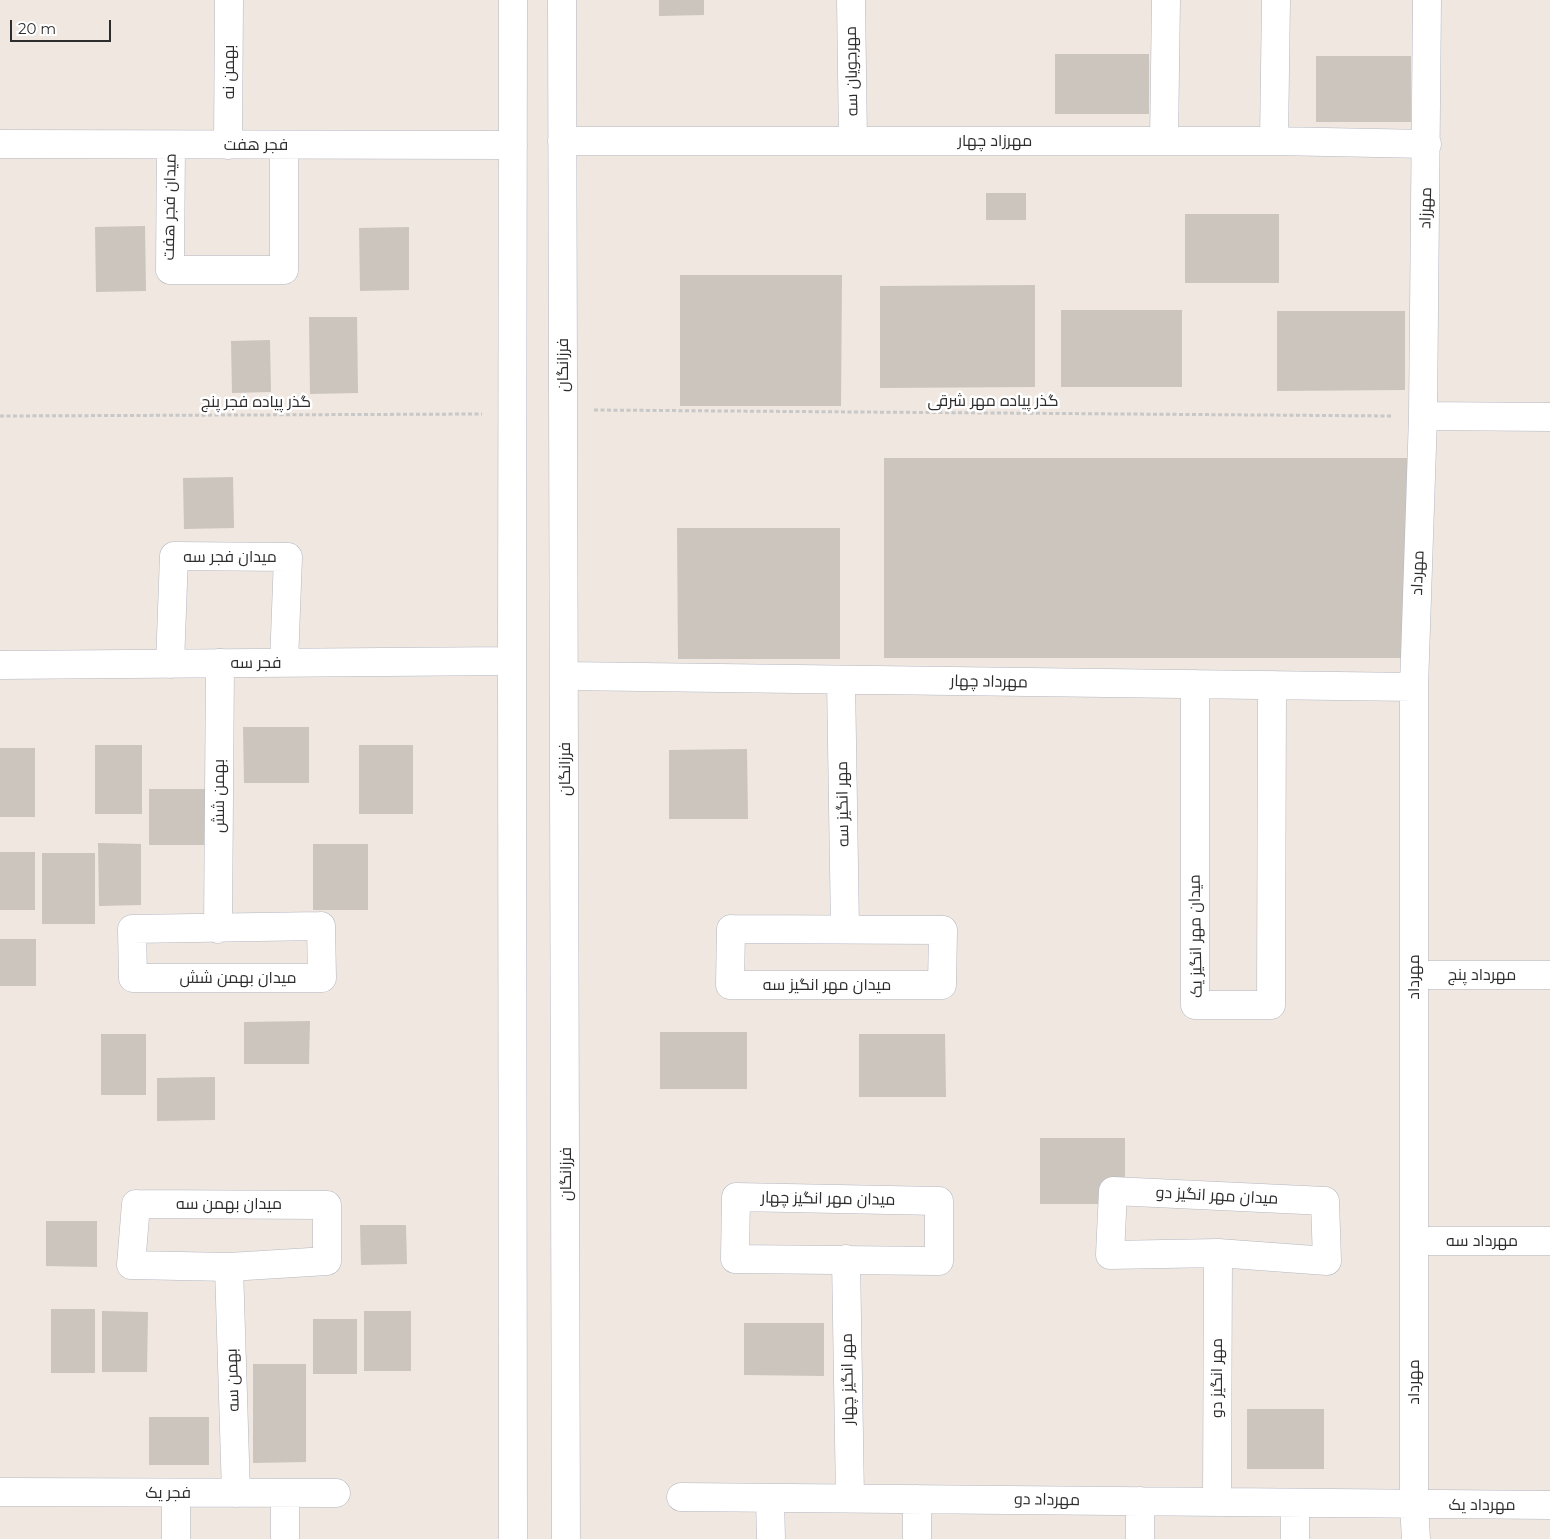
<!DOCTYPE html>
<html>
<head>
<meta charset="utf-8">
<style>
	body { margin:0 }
	#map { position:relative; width:1550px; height:1539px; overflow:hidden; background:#efe7e0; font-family:Montserrat,sans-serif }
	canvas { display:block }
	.scale { position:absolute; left:10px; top:20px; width:101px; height:22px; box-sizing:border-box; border:2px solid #2d2d2d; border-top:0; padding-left:6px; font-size:15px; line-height:18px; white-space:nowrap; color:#2d2d2d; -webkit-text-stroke:4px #fff; paint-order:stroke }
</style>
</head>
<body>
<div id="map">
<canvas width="1550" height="1539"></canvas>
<div class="scale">20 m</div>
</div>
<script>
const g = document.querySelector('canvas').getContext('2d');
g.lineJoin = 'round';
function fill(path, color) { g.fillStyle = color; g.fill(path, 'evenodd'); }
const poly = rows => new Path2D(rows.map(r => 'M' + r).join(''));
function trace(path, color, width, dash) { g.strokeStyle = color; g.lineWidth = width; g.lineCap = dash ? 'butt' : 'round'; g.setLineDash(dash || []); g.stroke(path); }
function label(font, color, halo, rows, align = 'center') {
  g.font = font + ' Montserrat,Cairo,sans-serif'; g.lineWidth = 5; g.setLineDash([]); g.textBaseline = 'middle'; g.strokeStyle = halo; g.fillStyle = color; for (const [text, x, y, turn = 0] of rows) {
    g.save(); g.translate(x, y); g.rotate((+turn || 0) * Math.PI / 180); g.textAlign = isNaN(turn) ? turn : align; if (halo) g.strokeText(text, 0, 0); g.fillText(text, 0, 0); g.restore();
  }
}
const building = poly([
	[659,0,704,0,704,15,659,16],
	[1055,54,1149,54,1149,114,1055,114],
	[1316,56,1411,56,1411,122,1316,122],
	[986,193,1026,193,1026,220,986,220],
	[1185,214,1279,214,1279,283,1185,283],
	[145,226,146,291,96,292,95,227],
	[409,227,409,290,360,291,359,228],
	[680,275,842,275,841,406,680,406],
	[1035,285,1035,387,880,388,880,286],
	[1061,310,1182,310,1182,387,1061,387],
	[1277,311,1405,311,1405,390,1277,391],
	[309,317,357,317,358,393,310,394],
	[270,340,271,392,232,393,231,341],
	[884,458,1410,458,1410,658,884,658],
	[233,477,234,528,184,529,183,478],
	[677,528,840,528,840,659,678,659],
	[243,727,309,727,309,783,244,783],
	[95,745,142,745,142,814,95,814],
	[359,745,413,745,413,814,359,814],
	[0,748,35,748,35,817,0,817],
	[747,749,748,819,669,819,669,750],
	[149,789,206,789,206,845,149,845],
	[98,843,141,844,141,905,99,906],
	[313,844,368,844,368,910,313,910],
	[0,852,35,852,35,910,0,910],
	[42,853,95,853,95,924,42,924],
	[0,939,36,939,36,986,0,986],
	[310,1021,309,1064,244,1064,244,1022],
	[660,1032,747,1032,747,1089,660,1089],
	[101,1034,146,1034,146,1095,101,1095],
	[859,1034,945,1034,946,1097,859,1097],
	[215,1077,215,1120,157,1121,157,1078],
	[1040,1138,1125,1138,1125,1204,1040,1204],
	[46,1221,97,1221,97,1267,46,1266],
	[360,1225,406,1225,407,1264,361,1265],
	[51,1309,95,1309,95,1373,51,1373],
	[102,1311,148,1312,147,1372,102,1372],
	[364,1311,411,1311,411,1371,364,1371],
	[313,1319,357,1319,357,1374,313,1374],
	[744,1323,824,1323,824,1376,744,1375],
	[253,1364,306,1364,306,1462,253,1463],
	[1247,1409,1324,1409,1324,1469,1247,1469],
	[149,1417,209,1417,209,1465,149,1465]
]);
const path = poly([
	[594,410,1393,416],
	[0,416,482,414]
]);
const minor = poly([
	[562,0,566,1539],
	[851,0,853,141],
	[562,141,1274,141,1427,144],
	[1164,141,1166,0],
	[1274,141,1276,0],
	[0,144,513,145],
	[171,145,170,270,284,270,284,145],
	[228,145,229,0],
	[1423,416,1550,417],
	[170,664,174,556,288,557,284,663],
	[0,665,512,661],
	[565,676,1414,687],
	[841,680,845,929],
	[1195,684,1195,1005,1271,1005,1272,685],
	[321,926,322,978,133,978,132,929,321,926],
	[218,929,220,663],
	[731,929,943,930,942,985,730,985,731,929],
	[1414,975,1550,975],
	[1113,1191,1325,1201,1327,1261,1218,1253,1110,1255,1113,1191],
	[736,1197,939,1201,939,1261,735,1259,736,1197],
	[136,1204,327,1205,327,1261,229,1267,131,1265,136,1204],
	[1414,1241,1550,1241],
	[846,1259,850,1498],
	[229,1267,236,1493],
	[0,1492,336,1493],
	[681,1497,1550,1505],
	[770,1498,771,1539],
	[917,1499,917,1539],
	[1140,1501,1140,1539],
	[1217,1502,1218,1253],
	[1295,1503,1295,1539],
	[176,1539,176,1493],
	[285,1539,285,1493],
	[513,1539,512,661,513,0],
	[1416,1539,1414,1504,1414,687,1423,416,1427,0]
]);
const streetNames = [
	["مهرجویان سه",852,71,-91],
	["بهمن نه",229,72,-90],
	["مهرزاد چهار",995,141],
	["فجر هفت",256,145],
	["میدان فجر هفت",170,207,-89],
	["مهرزاد",1426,208,-89],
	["فرزانگان",563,365,-90],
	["گذر پیاده مهر شرقی",993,401],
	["گذر پیاده فجر پنج",256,402],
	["میدان فجر سه",230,557],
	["مهرداد",1418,573,-88],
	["فجر سه",256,663],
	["مهرداد چهار",989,682,1],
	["فرزانگان",565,769,-90],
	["بهمن شش",219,796,-90],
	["مهر انگیز سه",843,804,-91],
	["میدان مهر انگیز یک",1196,936,-91],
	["مهرداد پنج",1482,975],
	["مهرداد",1414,977,-90],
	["میدان بهمن شش",238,978],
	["میدان مهر انگیز سه",827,985],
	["فرزانگان",566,1174,-90],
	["میدان مهر انگیز دو",1217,1196,3],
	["میدان مهر انگیز چهار",828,1199,1],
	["میدان بهمن سه",229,1204],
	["مهرداد سه",1482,1241],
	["مهر انگیز دو",1217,1378,-90],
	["مهر انگیز چهار",848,1379,-91],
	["بهمن سه",233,1380,-92],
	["مهرداد",1414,1382,-90],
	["فجر یک",168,1493],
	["مهرداد دو",1047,1500,1],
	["مهرداد یک",1482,1505]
];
fill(building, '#cbc5be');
trace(minor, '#b3b7c1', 29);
trace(path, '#c8c8c8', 3, [4, 2.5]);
trace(minor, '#fff', 28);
label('16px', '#2d2d2d', '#fff', streetNames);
</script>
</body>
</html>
